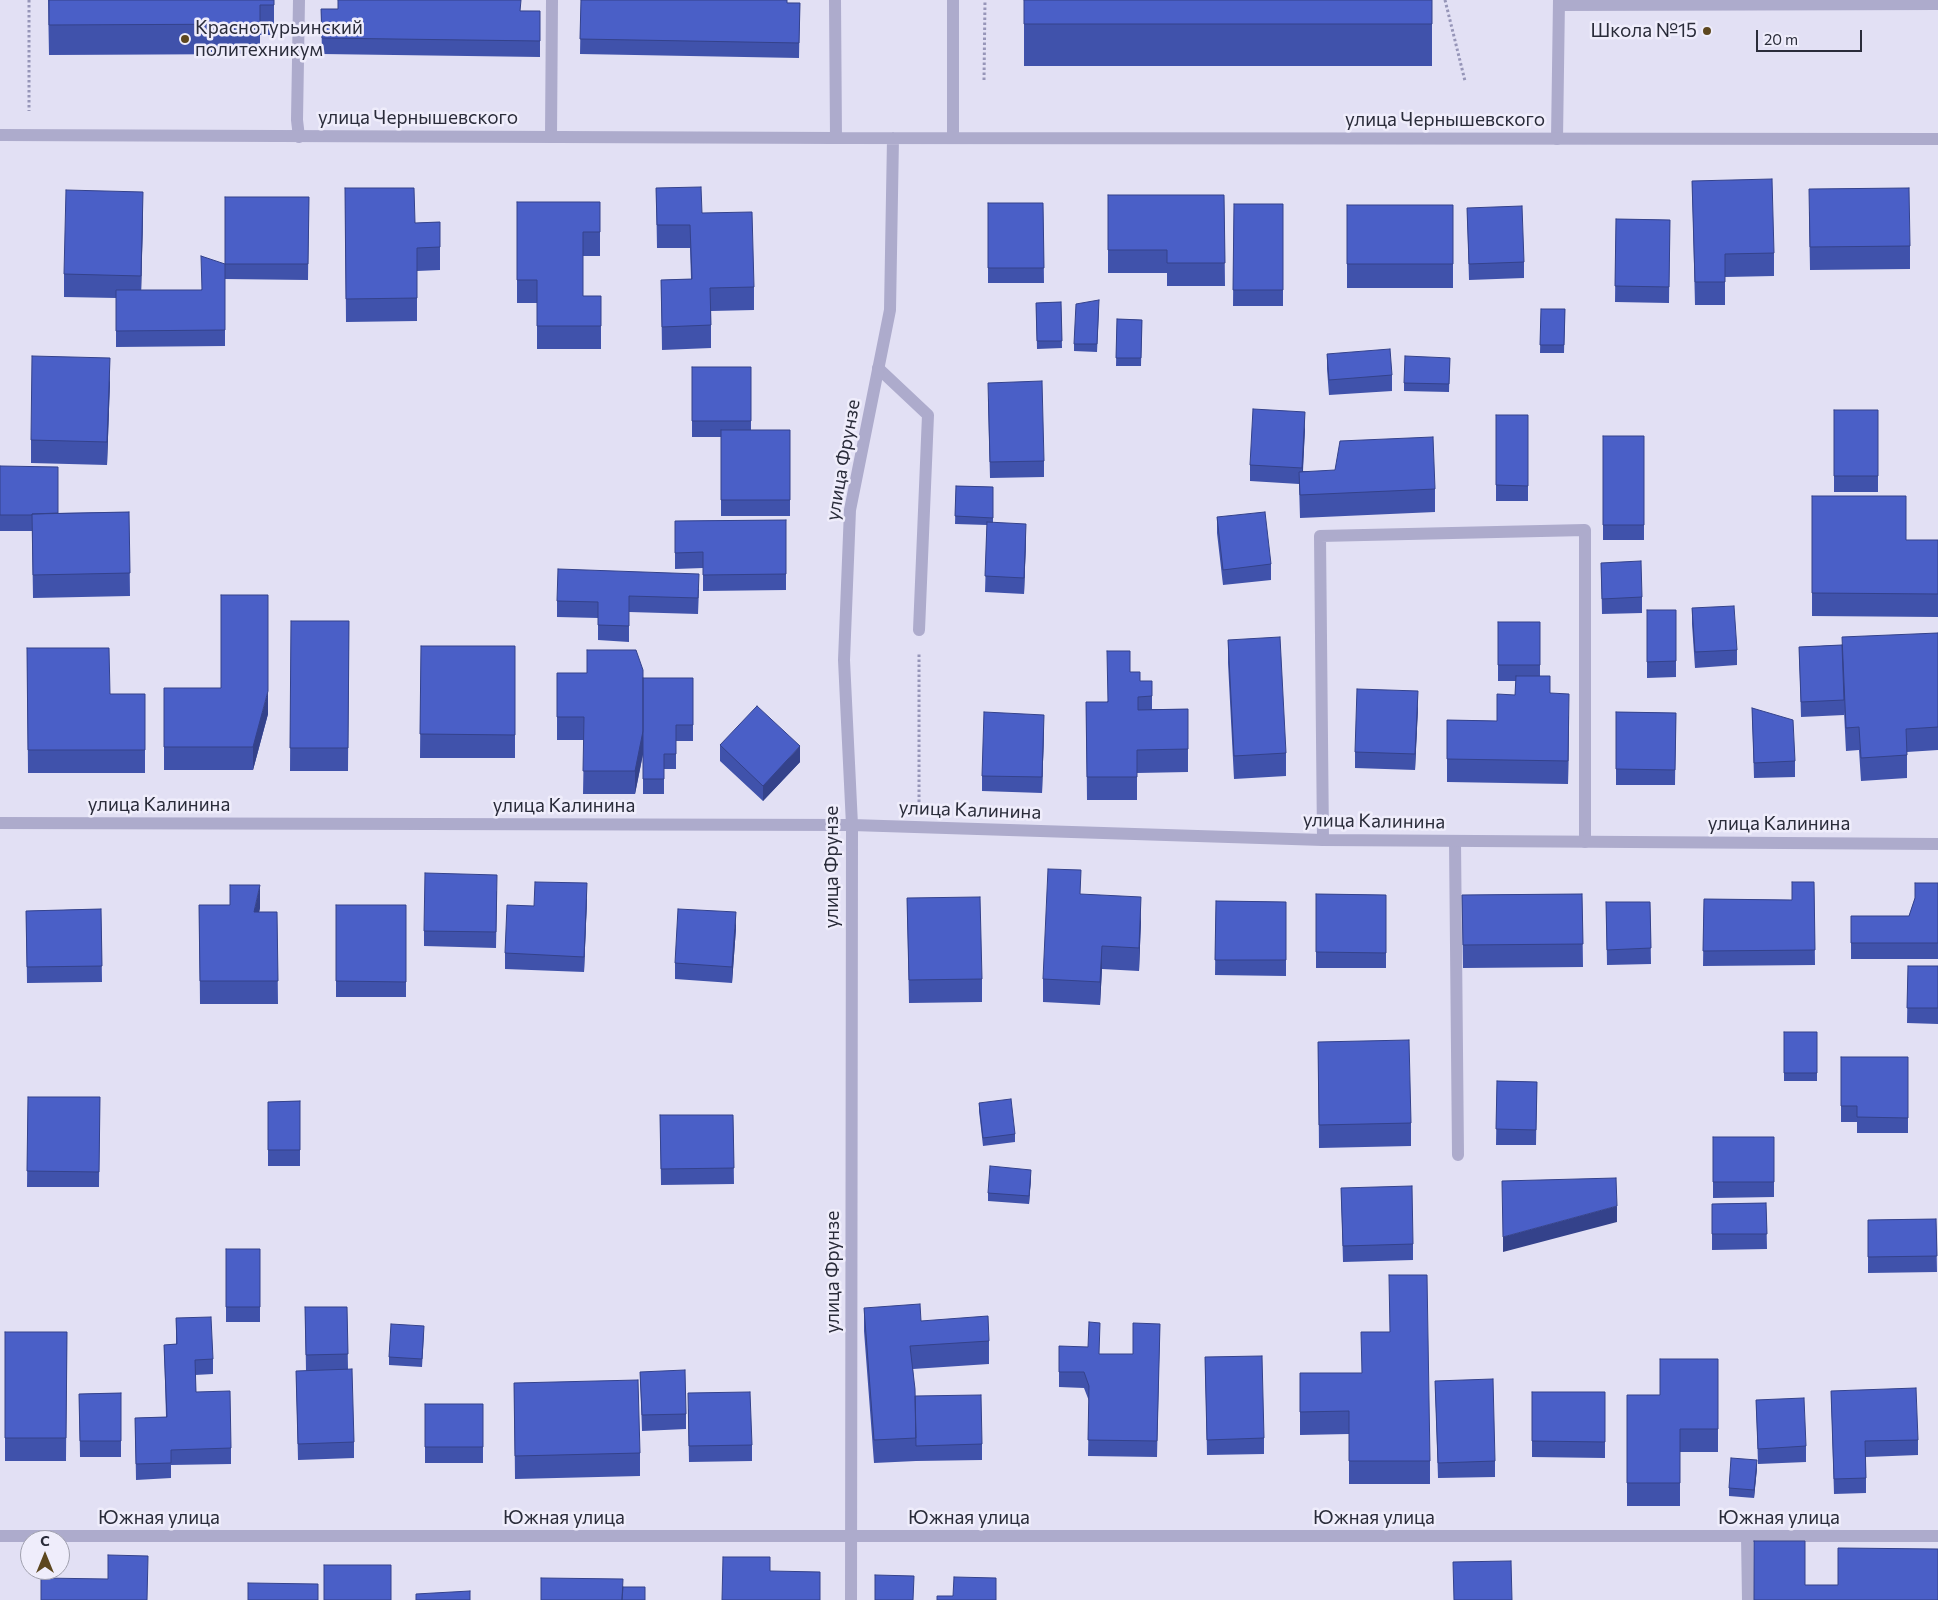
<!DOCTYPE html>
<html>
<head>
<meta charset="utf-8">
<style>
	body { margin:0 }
	#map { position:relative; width:1938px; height:1600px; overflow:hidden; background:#e2e0f4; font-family:Commissioner,sans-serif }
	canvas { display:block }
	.north { position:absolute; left:20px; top:1530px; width:50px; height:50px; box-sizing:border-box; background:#efedfb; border:1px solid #a0a0ae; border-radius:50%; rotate:0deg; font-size:14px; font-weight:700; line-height:20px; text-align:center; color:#2a2c3a }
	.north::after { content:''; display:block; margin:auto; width:18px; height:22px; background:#5d471f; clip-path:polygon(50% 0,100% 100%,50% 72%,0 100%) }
	.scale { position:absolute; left:1756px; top:30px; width:106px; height:22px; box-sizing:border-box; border:2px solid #2a2c3a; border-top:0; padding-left:6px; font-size:15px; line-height:18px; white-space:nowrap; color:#2a2c3a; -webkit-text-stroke:4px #efedfb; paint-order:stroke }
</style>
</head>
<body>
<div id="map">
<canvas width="1938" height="1600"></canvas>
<div class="north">С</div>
<div class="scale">20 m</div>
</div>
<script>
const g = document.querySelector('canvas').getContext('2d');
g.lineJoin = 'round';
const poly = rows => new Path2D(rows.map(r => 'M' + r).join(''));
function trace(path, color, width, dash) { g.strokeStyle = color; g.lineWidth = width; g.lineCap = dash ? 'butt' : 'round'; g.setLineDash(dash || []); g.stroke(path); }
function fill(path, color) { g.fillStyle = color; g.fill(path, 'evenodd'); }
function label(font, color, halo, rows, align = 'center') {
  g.font = font + ' Commissioner,sans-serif'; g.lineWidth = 5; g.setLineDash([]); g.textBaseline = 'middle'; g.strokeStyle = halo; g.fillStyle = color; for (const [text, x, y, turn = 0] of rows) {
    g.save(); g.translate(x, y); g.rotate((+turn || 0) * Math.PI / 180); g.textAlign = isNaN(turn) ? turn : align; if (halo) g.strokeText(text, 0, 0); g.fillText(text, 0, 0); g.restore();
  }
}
const path = poly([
	[29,0,29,111],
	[1445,0,1465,81],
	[984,80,985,0],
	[919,802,919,653]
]);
const lane = poly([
	[299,0,297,120,299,137],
	[1559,5,1938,4],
	[551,137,552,0],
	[1557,139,1559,0],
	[878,368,928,415,919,630],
	[1323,840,1320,536,1585,530,1585,842],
	[1455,841,1458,1155]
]);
const street = poly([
	[835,0,836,138],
	[0,135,836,138,1938,139],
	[953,138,953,0],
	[0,823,852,825,1323,840,1938,844],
	[0,1536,1938,1536],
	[1747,1536,1748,1600],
	[851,1600,852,825,844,660,850,510,890,310,893,138]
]);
const wall = poly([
	[48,0,274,0,274,35,260,35,260,54,49,55],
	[581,0,800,3,799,58,580,54],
	[1024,0,1432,0,1432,66,1024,66],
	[321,9,540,11,540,57,322,54],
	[1692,181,1774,253,1774,276,1725,277,1725,305,1695,305],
	[345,188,415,223,440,222,440,270,417,271,417,321,346,322],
	[656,188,702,213,754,287,754,310,711,311,711,348,662,350,661,280,691,279,690,248,657,248],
	[1108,195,1224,195,1225,286,1167,286,1167,273,1108,273],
	[309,197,308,280,225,279,225,346,116,347,116,298,64,297,64,274,143,215,141,290,201,290,225,264],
	[517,202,600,202,600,256,583,256,583,296,601,296,601,349,537,349,537,303,517,303],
	[988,203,1043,203,1044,283,988,283],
	[1234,204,1283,204,1283,306,1233,306],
	[1347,205,1453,205,1453,288,1347,288],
	[1467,208,1524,262,1524,278,1469,280],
	[1809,212,1910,246,1910,269,1810,270],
	[1616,219,1670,220,1669,303,1615,302],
	[1061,302,1062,348,1037,349,1036,303],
	[1099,308,1097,352,1074,351,1074,344],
	[1541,309,1565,309,1564,353,1540,353],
	[1117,319,1142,320,1141,366,1116,366],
	[1327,354,1392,375,1392,391,1329,395,1327,369],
	[1450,358,1449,392,1404,391,1404,383],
	[692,367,751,367,751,430,790,430,790,516,721,516,721,437,692,437],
	[110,381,107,465,31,463,31,440],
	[988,398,1044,461,1044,477,990,478],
	[1834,410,1878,410,1878,492,1834,492],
	[1496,415,1528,415,1528,501,1496,501],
	[1305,428,1303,471,1435,489,1435,512,1300,518,1299,484,1250,481,1250,465],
	[1603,436,1644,436,1644,540,1603,540],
	[0,466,58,513,129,512,130,596,33,598,32,531,0,531],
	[956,486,993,487,993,523,1026,540,1024,594,985,592,987,525,955,524],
	[1812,496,1906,540,1938,540,1938,617,1812,616],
	[1217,517,1271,564,1271,580,1223,585,1217,533],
	[786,520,786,590,703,591,703,568,675,569,675,521],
	[1601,563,1642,597,1642,613,1602,614],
	[699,589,698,614,629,612,629,642,598,640,598,618,557,617,557,601],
	[1692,608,1737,650,1737,665,1695,668,1692,624],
	[1647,610,1676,610,1676,677,1647,678],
	[291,621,349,621,348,771,290,771],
	[1498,622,1540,622,1540,676,1550,693,1569,717,1568,784,1447,782,1447,720,1497,721,1515,695,1516,681,1498,681],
	[1938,633,1938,750,1907,752,1907,778,1861,781,1859,750,1846,751,1844,712,1844,715,1801,717,1799,647,1842,645],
	[1228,640,1286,753,1286,776,1234,779,1228,663],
	[421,646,515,646,515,758,420,758],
	[27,648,110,694,145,694,145,773,28,773],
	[1130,672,1140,681,1152,681,1152,709,1188,709,1188,772,1137,773,1137,800,1087,800,1086,702,1107,702],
	[557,673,643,678,693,678,693,741,676,741,676,769,664,769,664,794,643,794,643,754,635,794,583,794,584,740,557,740],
	[164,688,268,714,253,770,164,770],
	[1418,707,1415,770,1355,768,1355,752],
	[1752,708,1795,761,1795,777,1754,778],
	[1616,712,1676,713,1675,785,1616,785],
	[1044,730,1042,793,982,791,982,776],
	[720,745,800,762,763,801,720,761],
	[1814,882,1815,965,1703,966,1704,899,1792,900],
	[1938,883,1938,959,1851,959,1851,916,1909,916,1915,898],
	[497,891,496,948,424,946,424,931],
	[1316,894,1386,895,1386,968,1316,968],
	[1582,894,1583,967,1463,968,1462,895],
	[907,898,982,979,982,1002,909,1003],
	[587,899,584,972,505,969,505,953,534,906],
	[1216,901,1286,902,1286,976,1215,975],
	[1606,902,1650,902,1651,964,1607,965],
	[199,905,260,908,259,912,277,912,278,1004,200,1004],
	[336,905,406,905,406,997,336,997],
	[101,909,102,982,27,983,26,911],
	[1141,920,1139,971,1102,969,1100,1005,1043,1002,1043,979],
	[736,928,732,983,675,979,675,963],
	[1908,966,1938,966,1938,1024,1907,1023],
	[1784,1032,1817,1032,1817,1081,1784,1081],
	[1318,1042,1411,1123,1411,1146,1319,1148],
	[1841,1057,1908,1057,1908,1133,1857,1133,1857,1122,1841,1122],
	[1497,1081,1537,1082,1536,1145,1496,1145],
	[28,1097,100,1097,99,1187,27,1187],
	[300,1101,300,1166,268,1166,268,1102],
	[979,1103,1015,1134,1015,1142,983,1146,979,1111],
	[660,1115,733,1115,734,1184,661,1185],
	[1713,1137,1774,1137,1774,1197,1713,1198],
	[1031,1178,1029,1204,988,1201,988,1193],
	[1341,1188,1413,1244,1413,1260,1343,1262],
	[1766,1203,1767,1249,1712,1250,1712,1204],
	[1936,1219,1937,1272,1868,1273,1868,1220],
	[226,1249,260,1249,260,1322,226,1322],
	[305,1307,347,1307,348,1369,354,1442,354,1458,298,1460,296,1371,306,1371],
	[864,1308,921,1321,989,1341,989,1364,913,1369,915,1396,982,1444,982,1460,916,1461,874,1463,864,1331],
	[176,1318,213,1359,213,1374,195,1375,196,1392,231,1448,231,1464,171,1465,171,1478,136,1480,135,1418,166,1417,164,1345,176,1344],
	[1160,1324,1157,1457,1088,1456,1089,1401,1084,1388,1059,1387,1059,1346,1100,1354,1133,1354],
	[5,1332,67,1332,66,1461,5,1461],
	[424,1333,422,1367,389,1365,389,1357],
	[1205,1357,1264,1438,1264,1454,1207,1455],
	[1718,1359,1718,1452,1680,1452,1680,1506,1627,1506,1627,1395,1660,1395],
	[640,1372,686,1414,686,1429,642,1431],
	[1300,1373,1430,1461,1430,1484,1349,1484,1349,1434,1300,1435],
	[1435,1381,1495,1461,1495,1477,1438,1478],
	[514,1383,640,1453,640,1476,515,1479],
	[1831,1391,1918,1440,1918,1455,1866,1457,1866,1493,1834,1494],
	[1532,1392,1605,1392,1605,1458,1532,1457],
	[121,1393,121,1457,80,1457,79,1394],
	[1756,1400,1806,1446,1806,1462,1758,1464],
	[425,1404,483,1404,483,1463,425,1463],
	[688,1409,752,1445,752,1461,689,1462],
	[1757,1468,1754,1498,1729,1496,1729,1488]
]);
const shadedWall = poly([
	[143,192,143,215,141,299,141,276],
	[110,358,110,381,107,465,107,442],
	[1305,412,1305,428,1302,484,1302,468],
	[1026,524,1026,540,1024,594,1024,578],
	[268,691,268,714,253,770,253,747],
	[1418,691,1418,707,1415,770,1415,754],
	[1569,694,1569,717,1568,784,1568,761],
	[1044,715,1044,730,1042,793,1042,777],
	[643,731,643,754,635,794,635,771],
	[800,746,800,762,763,801,763,786],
	[587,883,587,899,584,972,584,957],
	[260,885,260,908,254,935,254,912],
	[1141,897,1141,920,1139,971,1139,948],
	[736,912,736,928,732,983,732,967],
	[1102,946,1102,969,1100,1005,1100,982],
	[1031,1170,1031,1178,1029,1204,1029,1196],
	[1617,1206,1617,1222,1503,1252,1503,1237],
	[1757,1460,1757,1468,1754,1498,1754,1490]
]);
const building = poly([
	[49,0,274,0,274,5,260,5,260,24,49,25,49,0],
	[338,0,521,0,520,11,540,11,540,41,322,38,321,9,338,9,338,0],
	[581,0,787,0,787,3,800,3,799,43,580,39,581,0],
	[1024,0,1432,0,1432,24,1024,24,1024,0],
	[1772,179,1774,253,1725,254,1725,282,1695,282,1692,181,1772,179],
	[701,187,702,213,752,212,754,287,710,288,711,325,662,327,661,280,692,279,690,225,657,225,656,188,701,187],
	[345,188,414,188,415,223,440,222,440,247,417,248,417,298,346,299,345,188],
	[1909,188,1910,246,1810,247,1809,189,1909,188],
	[66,190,143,192,141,276,64,274,66,190],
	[1108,195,1224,195,1225,263,1167,263,1167,250,1108,250,1108,195],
	[225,197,309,197,308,264,225,264,225,197],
	[517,202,600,202,600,232,583,232,583,296,601,296,601,326,537,326,537,280,517,280,517,202],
	[988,203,1043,203,1044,268,988,268,988,203],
	[1234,204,1283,204,1283,290,1233,290,1234,204],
	[1347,205,1453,205,1453,264,1347,264,1347,205],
	[1522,206,1524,262,1469,264,1467,208,1522,206],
	[1616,219,1670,220,1669,287,1615,286,1616,219],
	[201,256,225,264,225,330,116,331,116,290,202,290,201,256],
	[1099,300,1097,344,1074,344,1076,304,1099,300],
	[1061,302,1062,341,1037,341,1036,303,1061,302],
	[1541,309,1565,309,1564,345,1540,345,1541,309],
	[1117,319,1142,320,1141,358,1116,358,1117,319],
	[1390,349,1392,375,1329,380,1327,354,1390,349],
	[32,356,110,358,107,442,31,440,32,356],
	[1405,356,1450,358,1449,384,1404,383,1405,356],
	[692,367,751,367,751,421,692,421,692,367],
	[1042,381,1044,461,990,462,988,383,1042,381],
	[1253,409,1305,412,1302,468,1250,465,1253,409],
	[1834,410,1878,410,1878,476,1834,476,1834,410],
	[1496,415,1528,415,1528,486,1496,485,1496,415],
	[721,430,790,430,790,500,721,500,721,430],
	[1603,436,1644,436,1644,525,1603,525,1603,436],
	[1433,437,1435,489,1300,495,1299,472,1335,470,1340,441,1433,437],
	[0,466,58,467,58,513,32,514,32,515,0,515,0,466],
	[956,486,993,487,993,518,955,516,956,486],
	[1812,496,1906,496,1906,540,1938,540,1938,594,1812,593,1812,496],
	[129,512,130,573,33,575,32,514,129,512],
	[1265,512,1271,564,1223,570,1217,517,1265,512],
	[786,520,786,574,703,575,703,552,675,553,675,521,786,520],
	[987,522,1026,524,1024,578,985,576,987,522],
	[1641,561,1642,597,1602,599,1601,563,1641,561],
	[558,569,699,574,698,598,629,596,629,626,598,625,598,602,557,601,558,569],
	[221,595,268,595,268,691,253,747,164,747,164,688,221,688,221,595],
	[1734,606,1737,650,1695,652,1692,608,1734,606],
	[1647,610,1676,610,1676,661,1647,662,1647,610],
	[291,621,349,621,348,748,290,748,291,621],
	[1498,622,1540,622,1540,665,1498,665,1498,622],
	[1938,633,1938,727,1906,729,1907,755,1861,758,1859,727,1846,728,1842,637,1938,633],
	[1280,637,1286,753,1234,756,1228,640,1280,637],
	[1842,645,1844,700,1801,702,1799,647,1842,645],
	[421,646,515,646,515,735,420,734,421,646],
	[27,648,109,648,110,694,145,694,145,750,28,750,27,648],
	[587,650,636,650,643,670,643,731,635,771,583,771,584,717,557,717,557,673,587,673,587,650],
	[1107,651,1130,651,1130,672,1140,672,1140,681,1152,681,1152,696,1138,697,1138,710,1188,709,1188,749,1137,750,1137,777,1087,777,1086,702,1108,702,1107,651],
	[1516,676,1550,676,1550,693,1569,694,1568,761,1447,759,1447,720,1497,721,1497,694,1515,695,1516,676],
	[643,678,693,678,693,725,676,725,676,754,664,754,664,779,643,779,643,678],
	[1357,689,1418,691,1415,754,1355,752,1357,689],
	[757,706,800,746,763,786,720,745,757,706],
	[1752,708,1793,720,1795,761,1754,763,1752,708],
	[984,712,1044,715,1042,777,982,776,984,712],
	[1616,712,1676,713,1675,770,1616,769,1616,712],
	[1048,869,1081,870,1080,894,1141,897,1139,948,1102,946,1100,982,1043,979,1048,869],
	[425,873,497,875,496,932,424,931,425,873],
	[535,882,587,883,584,957,505,953,507,905,534,906,535,882],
	[1792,882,1814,882,1815,950,1703,951,1704,899,1792,900,1792,882],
	[1915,883,1938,883,1938,943,1851,943,1851,916,1909,916,1915,898,1915,883],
	[230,885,260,885,254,912,277,912,278,981,200,981,199,905,230,905,230,885],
	[1316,894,1386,895,1386,953,1316,952,1316,894],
	[1582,894,1583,944,1463,945,1462,895,1582,894],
	[980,897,982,979,909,980,907,898,980,897],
	[1216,901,1286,902,1286,960,1215,960,1216,901],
	[1606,902,1650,902,1651,948,1607,950,1606,902],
	[336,905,406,905,406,982,336,981,336,905],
	[101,909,102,966,27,967,26,911,101,909],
	[678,909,736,912,732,967,675,963,678,909],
	[1908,966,1938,966,1938,1008,1907,1008,1908,966],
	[1784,1032,1817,1032,1817,1073,1784,1073,1784,1032],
	[1409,1040,1411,1123,1319,1125,1318,1042,1409,1040],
	[1841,1057,1908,1057,1908,1118,1857,1117,1857,1106,1841,1106,1841,1057],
	[1497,1081,1537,1082,1536,1130,1496,1129,1497,1081],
	[28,1097,100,1097,99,1172,27,1171,28,1097],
	[1011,1099,1015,1134,983,1138,979,1103,1011,1099],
	[300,1101,300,1150,268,1150,268,1102,300,1101],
	[660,1115,733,1115,734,1168,661,1169,660,1115],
	[1713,1137,1774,1137,1774,1182,1713,1182,1713,1137],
	[990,1166,1031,1170,1029,1196,988,1193,990,1166],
	[1616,1178,1617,1206,1503,1237,1502,1181,1616,1178],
	[1412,1186,1413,1244,1343,1246,1341,1188,1412,1186],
	[1766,1203,1767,1234,1712,1234,1712,1204,1766,1203],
	[1936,1219,1937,1256,1868,1257,1868,1220,1936,1219],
	[226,1249,260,1249,260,1307,226,1307,226,1249],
	[1389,1275,1427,1275,1430,1461,1349,1461,1349,1411,1300,1412,1300,1373,1362,1373,1361,1332,1390,1332,1389,1275],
	[920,1304,921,1321,988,1316,989,1341,910,1346,915,1389,916,1438,874,1440,864,1308,920,1304],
	[305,1307,347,1307,348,1354,306,1355,305,1307],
	[211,1317,213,1359,195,1360,196,1392,230,1391,231,1448,171,1450,171,1463,136,1464,135,1418,167,1417,164,1345,177,1344,176,1318,211,1317],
	[1089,1322,1100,1323,1099,1354,1133,1354,1133,1323,1160,1324,1157,1441,1088,1440,1089,1386,1084,1372,1059,1372,1059,1346,1088,1347,1089,1322],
	[391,1324,424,1326,422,1359,389,1357,391,1324],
	[5,1332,67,1332,66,1438,5,1438,5,1332],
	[1262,1356,1264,1438,1207,1440,1205,1357,1262,1356],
	[1660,1359,1718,1359,1718,1429,1680,1429,1680,1483,1627,1483,1627,1395,1660,1395,1660,1359],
	[352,1369,354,1442,298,1444,296,1371,352,1369],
	[685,1370,686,1414,642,1415,640,1372,685,1370],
	[1493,1379,1495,1461,1438,1463,1435,1381,1493,1379],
	[638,1380,640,1453,515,1456,514,1383,638,1380],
	[1916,1388,1918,1440,1865,1441,1866,1478,1834,1479,1831,1391,1916,1388],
	[750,1392,752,1445,689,1446,688,1393,750,1392],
	[1532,1392,1605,1392,1605,1442,1532,1441,1532,1392],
	[121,1393,121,1441,80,1441,79,1394,121,1393],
	[981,1395,982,1444,916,1446,915,1396,981,1395],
	[1804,1398,1806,1446,1758,1449,1756,1400,1804,1398],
	[425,1404,483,1404,483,1447,425,1447,425,1404],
	[1731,1458,1757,1460,1754,1490,1729,1488,1731,1458],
	[1754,1541,1805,1541,1805,1585,1838,1585,1838,1548,1938,1549,1938,1600,1754,1600,1754,1541],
	[108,1555,148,1556,147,1600,41,1600,41,1578,108,1579,108,1555],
	[723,1557,770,1557,770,1571,820,1572,820,1600,722,1600,723,1557],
	[1511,1561,1512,1600,1454,1600,1453,1562,1511,1561],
	[324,1565,391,1565,391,1600,324,1600,324,1565],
	[875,1575,914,1576,913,1600,875,1600,875,1575],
	[954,1577,996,1578,996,1600,937,1600,937,1596,953,1596,954,1577],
	[541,1578,623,1579,622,1600,541,1600,541,1578],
	[248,1583,318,1584,318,1600,248,1600,248,1583],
	[623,1587,645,1587,645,1600,622,1600,623,1587],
	[470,1591,470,1600,416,1600,416,1594,470,1591]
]);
const markers = [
	[1707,31,5,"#5d471f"],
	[185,39,5,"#5d471f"]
];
const poiNames = [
	["Краснотурьинский",195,28],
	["политехникум",195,50],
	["Школа №15",1697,31,"right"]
];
const streetNames = [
	["улица Чернышевского",418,118],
	["улица Чернышевского",1445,120],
	["улица Фрунзе",843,460,-80],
	["улица Калинина",159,805],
	["улица Калинина",564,806],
	["улица Калинина",970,810,2],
	["улица Калинина",1374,821,1],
	["улица Калинина",1779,824],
	["улица Фрунзе",832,867,-90],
	["улица Фрунзе",833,1272,-90],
	["Южная улица",159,1518],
	["Южная улица",564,1518],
	["Южная улица",969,1518],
	["Южная улица",1374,1518],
	["Южная улица",1779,1518]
];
trace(path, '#9695b8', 3, [2.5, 2.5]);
trace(lane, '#adabcc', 12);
trace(street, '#adabcc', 12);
fill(wall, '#4052ab');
fill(shadedWall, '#34428b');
fill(building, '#4a5fc7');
trace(building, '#34428b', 1);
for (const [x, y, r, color] of markers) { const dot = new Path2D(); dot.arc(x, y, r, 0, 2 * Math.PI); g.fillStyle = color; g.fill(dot); trace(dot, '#efedfb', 2); }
label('19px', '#2a2c3a', '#efedfb', poiNames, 'left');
label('19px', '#2a2c3a', '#efedfb', streetNames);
</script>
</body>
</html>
